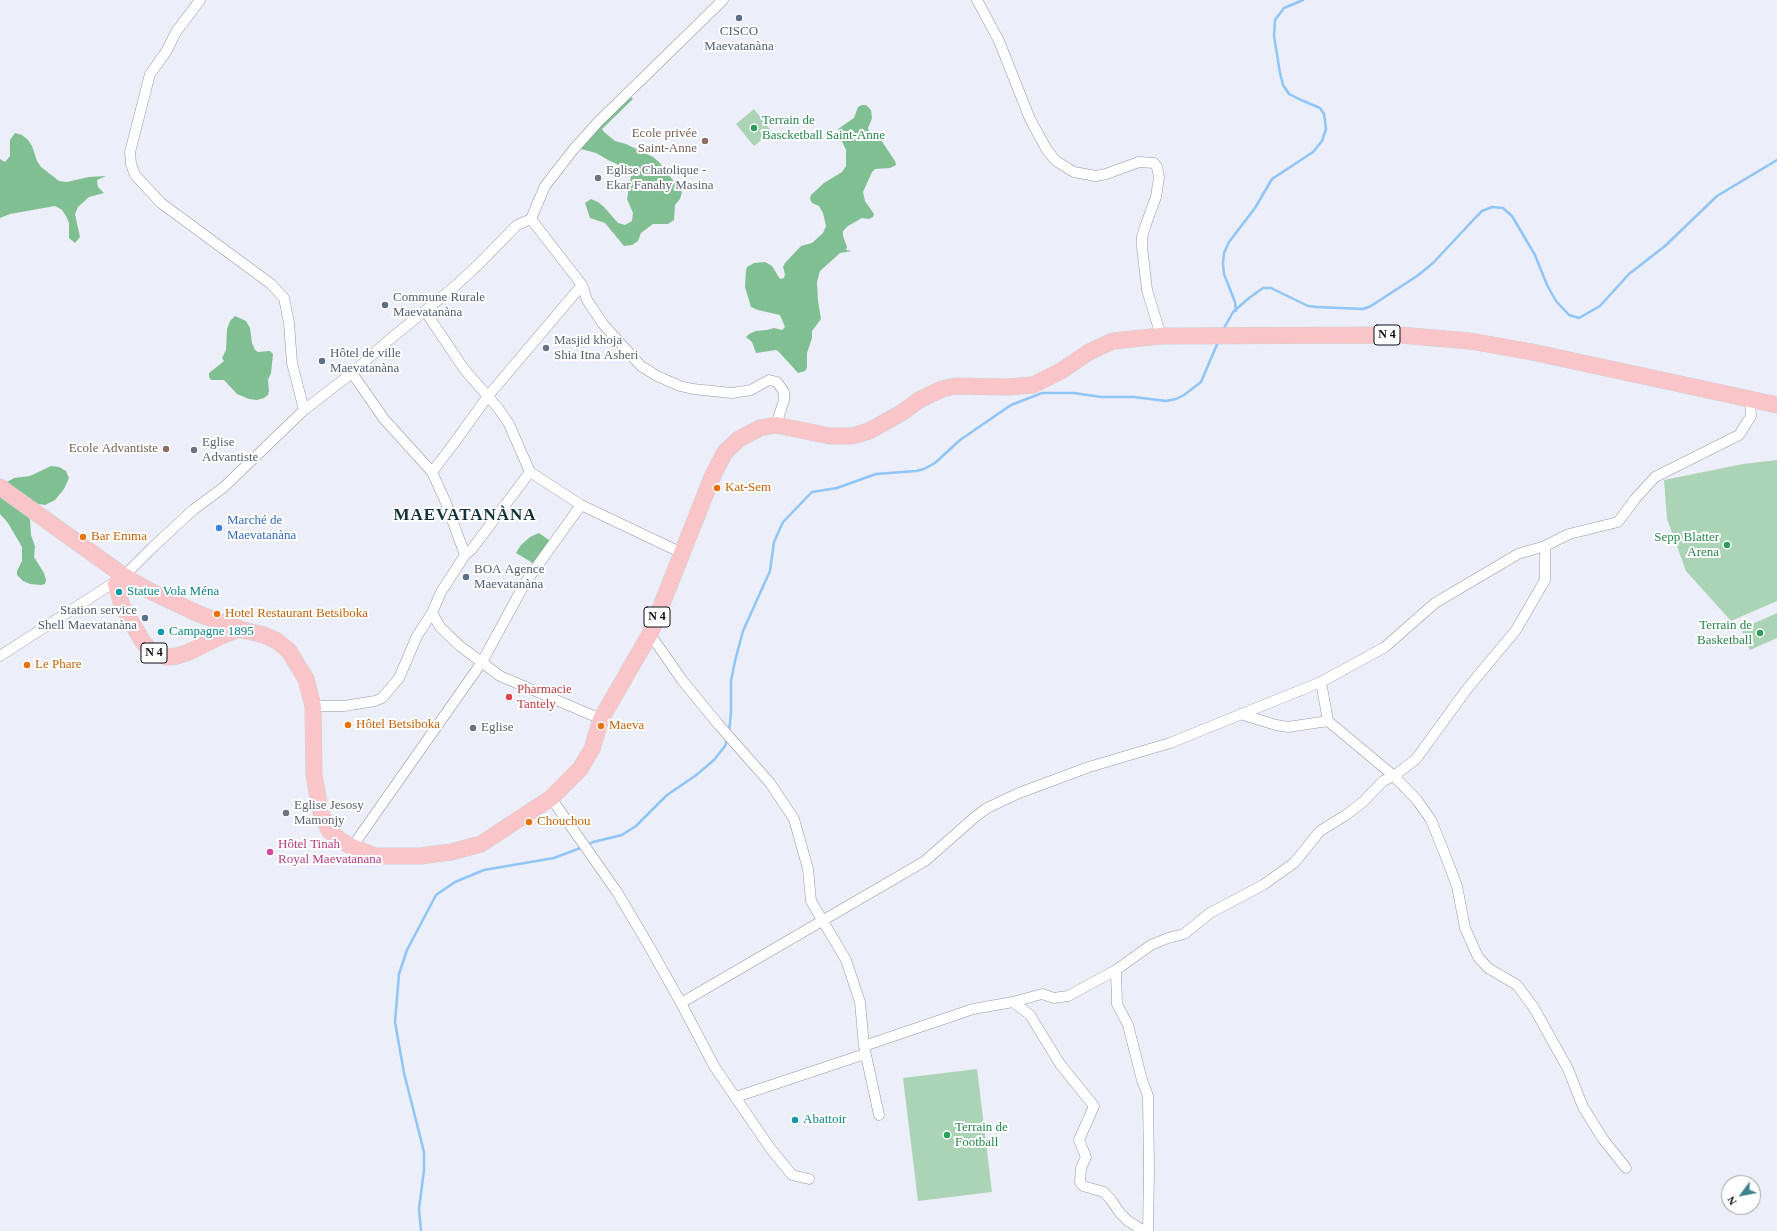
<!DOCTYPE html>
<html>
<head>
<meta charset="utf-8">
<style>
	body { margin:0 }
	#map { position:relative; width:1777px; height:1231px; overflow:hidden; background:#eceef9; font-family:"Times New Roman",serif }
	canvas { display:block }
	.north { position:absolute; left:1721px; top:1175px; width:40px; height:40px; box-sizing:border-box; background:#fff; border:1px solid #9e9fa0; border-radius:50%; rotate:238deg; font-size:11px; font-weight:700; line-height:16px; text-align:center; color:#0d0e12 }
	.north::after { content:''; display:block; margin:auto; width:14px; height:18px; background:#3e8290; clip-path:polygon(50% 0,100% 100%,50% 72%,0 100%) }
</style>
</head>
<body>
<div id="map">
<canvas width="1777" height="1231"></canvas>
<div class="north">N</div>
</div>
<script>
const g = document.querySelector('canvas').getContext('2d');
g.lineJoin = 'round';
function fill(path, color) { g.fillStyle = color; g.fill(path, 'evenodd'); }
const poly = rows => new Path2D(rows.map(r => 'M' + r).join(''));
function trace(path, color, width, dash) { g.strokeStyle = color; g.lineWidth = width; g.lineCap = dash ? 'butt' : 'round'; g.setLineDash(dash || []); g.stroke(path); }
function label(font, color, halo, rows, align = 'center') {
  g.font = font + ' "Times New Roman",serif'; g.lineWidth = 4; g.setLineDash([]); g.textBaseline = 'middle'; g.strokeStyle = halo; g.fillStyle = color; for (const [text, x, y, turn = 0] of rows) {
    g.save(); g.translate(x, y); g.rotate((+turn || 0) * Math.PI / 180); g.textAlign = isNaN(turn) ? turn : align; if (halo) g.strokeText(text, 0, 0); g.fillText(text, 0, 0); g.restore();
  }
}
const green = poly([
	[754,109,772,132,754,146,736,124],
	[1777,460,1777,601,1731,621,1686,571,1667,519,1664,480,1743,464],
	[1777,613,1777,638,1750,650,1741,629],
	[977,1069,992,1192,918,1201,903,1078]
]);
const forest = poly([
	[627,94,633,99,602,129,604,132,615,141,626,144,653,157,659,162,682,192,680,199,675,205,674,220,668,224,653,224,641,233,638,241,632,245,624,246,605,223,590,218,585,203,591,199,598,202,604,207,618,223,625,225,632,221,633,213,627,199,631,176,626,170,617,164,610,161,596,153,581,149,575,144],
	[862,105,866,105,871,110,872,118,868,128,869,132,879,137,895,161,896,165,890,168,875,169,872,172,863,192,865,201,874,214,873,217,869,219,862,218,848,226,843,231,843,236,847,247,846,250,852,251,840,253,820,271,817,282,818,301,821,319,812,331,812,338,807,353,807,368,805,371,798,373,779,352,776,350,756,353,752,342,746,337,749,334,756,331,767,330,774,328,782,330,785,327,780,315,758,310,751,307,745,287,746,271,747,267,754,263,765,262,772,266,780,279,784,278,785,274,783,267,785,263,801,246,812,243,823,233,826,226,823,213,819,206,812,203,810,199,811,195,824,183,842,172,846,166,846,150,838,133,838,129,854,118,858,107],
	[15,133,22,135,28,140,32,146,37,161,41,167,59,181,67,182,89,177,106,176,97,180,98,187,104,193,89,197,78,207,75,214,80,237,75,243,69,238,69,223,66,216,62,210,55,206,10,214,0,218,0,159,5,162,10,156,10,140],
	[235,316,246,321,250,328,252,343,255,350,258,352,270,351,273,354,271,373,268,380,269,391,268,395,264,398,257,400,249,399,237,394,224,380,211,380,209,377,209,373,224,361,222,358,226,350,227,329,230,321],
	[51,466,59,467,66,471,69,478,64,489,55,500,45,505,33,503,7,482,14,478,30,476],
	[0,493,25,513,30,520,31,535,35,546,34,557,44,573,46,580,45,584,41,585,30,584,23,581,17,575,17,571,22,561,22,547,8,523,0,514],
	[539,533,553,543,536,565,516,553,521,545,530,537]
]);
const stream = poly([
	[1236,311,1235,302,1224,274,1223,264,1224,253,1229,242,1255,208,1272,179,1313,152,1322,141,1326,129,1324,114,1320,108,1301,100,1289,94,1283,85,1280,73,1274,36,1275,20,1284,8,1303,0],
	[1223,330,1233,312,1249,298,1263,288,1271,288,1308,306,1317,307,1363,309,1371,306,1417,276,1433,263,1476,217,1482,211,1492,207,1503,208,1512,216,1535,255,1547,285,1556,301,1569,315,1579,318,1600,306,1629,274,1665,246,1717,196,1777,160],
	[729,732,731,713,731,681,735,661,743,631,770,571,774,542,783,522,812,492,837,488,876,474,916,471,924,469,935,463,960,440,1011,405,1042,393,1074,393,1101,397,1134,397,1166,401,1176,399,1184,395,1201,382,1218,342],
	[587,845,593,842,622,835,636,826,667,795,695,776,714,760,725,746,727,739],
	[421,1231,419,1209,424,1170,424,1152,404,1073,395,1022,399,974,407,950,436,895,455,882,484,870,554,858,583,847]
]);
const minor = poly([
	[200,0,176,32,166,52,150,74,130,152,131,164,135,175,161,203,271,284,284,298,289,323,292,363,304,410],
	[977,0,999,41,1030,119,1047,150,1056,161,1074,172,1096,176,1106,174,1139,162,1154,163,1157,167,1159,177,1156,197,1146,224,1142,237,1142,247,1147,290,1161,336],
	[582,285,587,300,603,324,641,366,657,376,680,386,693,389,732,393,751,390,769,380,777,382,784,392,784,400,776,425],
	[352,373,384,419,432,472,446,503,465,555],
	[432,472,452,446,488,396,582,285,531,219],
	[530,472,581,505,682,553],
	[432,613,440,627,460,646,500,676,601,719],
	[650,634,682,680,718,724,770,783,794,819,808,869,811,901,846,960,860,1002,864,1046,879,1115],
	[0,656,124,576,153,547,193,510,224,487,304,410,352,373,389,340,454,287,479,264,517,225,531,219,545,186,573,150,598,122,723,0],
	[1321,682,1328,721],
	[313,706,344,706,375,701,382,698,399,678,417,636,432,613,441,592,465,555,472,549,530,472,509,424,498,408,464,369,425,311],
	[1240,714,1276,725,1288,727,1328,721,1394,776,1417,800,1431,820,1444,852,1457,886,1465,928,1478,957,1488,968,1517,985,1534,1008,1568,1069,1583,1107,1603,1139,1626,1168],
	[551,798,617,892,649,946,681,1003,925,861,975,817,987,808,1019,793,1089,767,1170,743,1321,682,1385,647,1435,603,1518,554,1545,546,1569,534,1618,522,1635,499,1655,477,1739,435,1751,416,1750,400],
	[352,847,482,662,525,583,581,505],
	[1116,970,1117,1004,1128,1025,1142,1080,1148,1096,1149,1170,1148,1231],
	[1013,1002,1042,994,1054,998,1068,996,1116,970,1151,945,1168,938,1184,934,1210,913,1263,885,1294,863,1320,831,1346,815,1364,801,1383,781,1394,776,1416,759,1467,689,1516,630,1545,580,1545,546],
	[681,1003,714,1066,770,1148,792,1175,809,1179],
	[864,1046,973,1009,1013,1002,1030,1015,1060,1064,1094,1106,1079,1140,1086,1157,1081,1168,1080,1182,1083,1186,1104,1192,1111,1200,1120,1213,1128,1221,1144,1231],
	[736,1097,865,1054]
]);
const primary = poly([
	[0,487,124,576,148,590,199,614,243,630,264,635,277,641,289,651,306,679,313,706,314,775,321,813,329,830,340,840,352,847,375,856,420,856,451,852,481,844,551,798,580,769,592,749,601,719,650,634,713,475,725,452,739,439,760,428,776,425,830,436,852,436,869,431,903,412,919,400,942,389,955,386,1007,387,1033,385,1061,371,1089,352,1113,341,1161,336,1399,335,1470,341,1532,352,1777,405],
	[124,576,116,584,122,606,143,642,153,653,168,657,177,656,189,652,221,636,239,629]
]);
const markers = [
	[739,18,4,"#5c6f8a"],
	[754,128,4,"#2e9e5b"],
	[705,141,4,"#8d6e63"],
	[598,178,4,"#6b7280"],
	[385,305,4,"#5c6f8a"],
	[546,348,4,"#6b7280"],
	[322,361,4,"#5c6f8a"],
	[166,449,4,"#8d6e63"],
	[194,450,4,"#6b7280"],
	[717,488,4,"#e8710a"],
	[219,528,4,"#3f7fe0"],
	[83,537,4,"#e8710a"],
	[1727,545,4,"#2e9e5b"],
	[466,577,4,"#5c6f8a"],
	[119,592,4,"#0f9aa8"],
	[217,614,4,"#e8710a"],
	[145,618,4,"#5c6f8a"],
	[161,632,4,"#0f9aa8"],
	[1760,633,4,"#2e9e5b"],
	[27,665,4,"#e8710a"],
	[509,697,4,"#e0444e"],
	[348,725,4,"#e8710a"],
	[601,726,4,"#e8710a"],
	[473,728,4,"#6b7280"],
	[286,813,4,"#6b7280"],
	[529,822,4,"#e8710a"],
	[270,852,4,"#d1479c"],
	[795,1120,4,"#0f9aa8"],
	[947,1135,4,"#2e9e5b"]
];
const shields = [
	[1387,335,26],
	[657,617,26],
	[154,653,26]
];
const shieldNames = [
	["N 4",1387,335],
	["N 4",657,617],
	["N 4",154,653]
];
const serviceNames = [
	["CISCO",739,32,"center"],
	["Maevatanàna",739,47,"center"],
	["Commune Rurale",393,298],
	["Maevatanàna",393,313],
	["Hôtel de ville",330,354],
	["Maevatanàna",330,369],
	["BOA Agence",474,570],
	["Maevatanàna",474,585],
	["Station service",137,611,"right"],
	["Shell Maevatanàna",137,626,"right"]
];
const leisureNames = [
	["Terrain de",762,121],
	["Bascketball Saint-Anne",762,136],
	["Sepp Blatter",1719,538,"right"],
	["Arena",1719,553,"right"],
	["Terrain de",1752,626,"right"],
	["Basketball",1752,641,"right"],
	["Terrain de",955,1128],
	["Football",955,1143]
];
const educationNames = [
	["Ecole privée",697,134],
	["Saint-Anne",697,149],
	["Ecole Advantiste",158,449]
];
const worshipNames = [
	["Eglise Chatolique -",606,171],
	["Ekar Fanahy Masina",606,186],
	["Masjid khoja",554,341],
	["Shia Itna Asheri",554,356],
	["Eglise",202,443],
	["Advantiste",202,458],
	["Eglise",481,728],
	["Eglise Jesosy",294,806],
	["Mamonjy",294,821]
];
const foodNames = [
	["Kat-Sem",725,488],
	["Bar Emma",91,537],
	["Hotel Restaurant Betsiboka",225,614],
	["Le Phare",35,665],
	["Hôtel Betsiboka",356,725],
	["Maeva",609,726],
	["Chouchou",537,822]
];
const shopNames = [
	["Marché de",227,521],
	["Maevatanàna",227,536]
];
const cultureNames = [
	["Statue Vola Ména",127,592],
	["Campagne 1895",169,632],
	["Abattoir",803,1120]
];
const healthNames = [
	["Pharmacie",517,690],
	["Tantely",517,705]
];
const hotelNames = [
	["Hôtel Tinah",278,845],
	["Royal Maevatanana",278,860]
];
const districtNames = [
	["MAEVATANÀNA",465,516]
];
fill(green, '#aad4b5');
fill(forest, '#80bf92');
trace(stream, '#90c5f7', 2.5);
trace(minor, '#9698a2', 11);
trace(primary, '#cfcfd0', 17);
trace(minor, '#fff', 10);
trace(primary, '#fac5c8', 16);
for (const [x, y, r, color] of markers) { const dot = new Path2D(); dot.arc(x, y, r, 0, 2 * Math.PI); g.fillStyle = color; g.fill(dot); trace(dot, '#fff', 1.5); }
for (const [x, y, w] of shields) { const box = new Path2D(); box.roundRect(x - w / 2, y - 10, w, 20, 3); g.fillStyle = '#fff'; g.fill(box); trace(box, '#0d0e12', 1); }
label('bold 12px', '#0d0e12', null, shieldNames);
label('13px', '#4e5e75', '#fff', serviceNames, 'left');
label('13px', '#27864d', '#fff', leisureNames, 'left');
label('13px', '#785e54', '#fff', educationNames, 'right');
label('13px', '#5b616d', '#fff', worshipNames, 'left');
label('13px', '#c56008', '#fff', foodNames, 'left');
label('13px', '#366cbe', '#fff', shopNames, 'left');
label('13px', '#0d838f', '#fff', cultureNames, 'left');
label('13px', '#be3a42', '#fff', healthNames, 'left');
label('13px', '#b23c85', '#fff', hotelNames, 'left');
g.letterSpacing = '1px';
label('bold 17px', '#113239', '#fff', districtNames);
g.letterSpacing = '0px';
</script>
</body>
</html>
